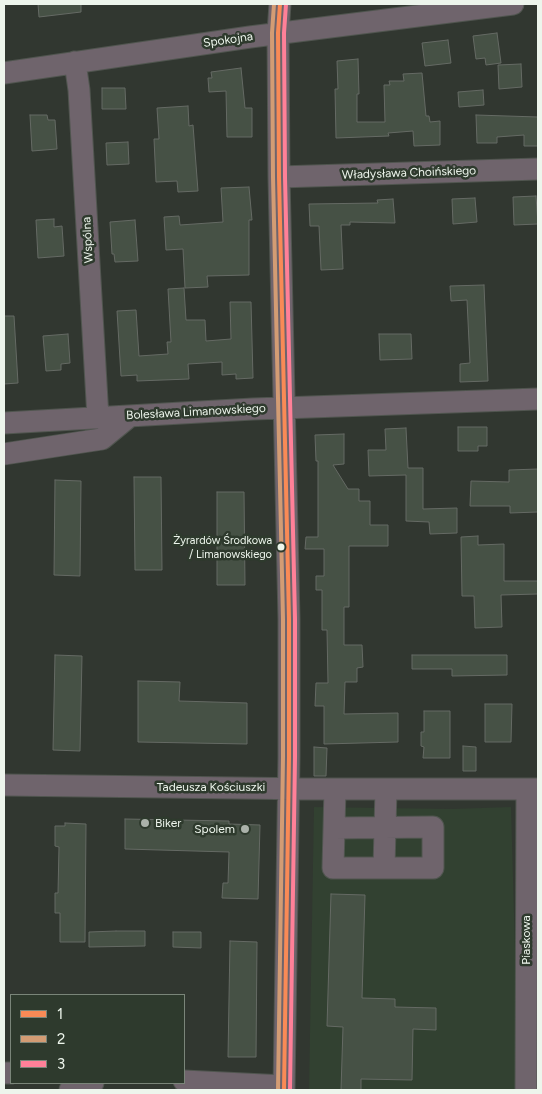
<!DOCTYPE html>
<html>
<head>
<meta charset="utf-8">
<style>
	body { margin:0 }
	#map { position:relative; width:542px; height:1094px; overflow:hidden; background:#313730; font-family:Figtree,sans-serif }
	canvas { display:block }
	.frame { position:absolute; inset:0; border:5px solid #edf5ec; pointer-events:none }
	.legend { position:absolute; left:10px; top:994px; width:175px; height:90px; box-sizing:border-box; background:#2e3a2d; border:1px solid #7a8579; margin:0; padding:6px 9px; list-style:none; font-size:15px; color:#edf5ec }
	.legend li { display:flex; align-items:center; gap:10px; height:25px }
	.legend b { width:25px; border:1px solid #7a8579 }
</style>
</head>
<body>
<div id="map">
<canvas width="542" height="1094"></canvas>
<div class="frame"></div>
<ul class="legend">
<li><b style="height:6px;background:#f98a56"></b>1</li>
<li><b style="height:6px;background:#d39c74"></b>2</li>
<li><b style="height:6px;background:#ff8098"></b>3</li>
</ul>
</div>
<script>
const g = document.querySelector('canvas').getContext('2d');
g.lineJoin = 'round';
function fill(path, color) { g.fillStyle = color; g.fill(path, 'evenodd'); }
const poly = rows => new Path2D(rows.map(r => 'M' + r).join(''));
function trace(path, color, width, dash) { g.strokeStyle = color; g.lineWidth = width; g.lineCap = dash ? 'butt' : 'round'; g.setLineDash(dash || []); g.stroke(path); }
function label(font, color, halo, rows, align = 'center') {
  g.font = font + ' Figtree,sans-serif'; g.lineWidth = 5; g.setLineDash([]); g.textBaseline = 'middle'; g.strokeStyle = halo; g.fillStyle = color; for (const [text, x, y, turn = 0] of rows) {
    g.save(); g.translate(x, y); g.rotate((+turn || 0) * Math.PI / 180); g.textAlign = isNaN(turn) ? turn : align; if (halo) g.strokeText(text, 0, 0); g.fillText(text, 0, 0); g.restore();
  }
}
const built = poly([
	[314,807,452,809,511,807,519,1090,309,1090]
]);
const building = poly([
	[38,4,81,4,81,12,39,17,38,4],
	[497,33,501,63,486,65,485,58,476,59,473,36,497,33],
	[448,40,451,63,425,66,422,43,448,40],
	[358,59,359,94,357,94,357,122,385,122,384,85,390,85,389,81,404,81,403,74,422,73,426,116,429,116,430,122,440,121,440,145,414,146,413,131,388,133,389,136,336,138,335,89,338,89,337,61,358,59],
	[521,64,522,87,499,89,498,65,521,64],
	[241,68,245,108,252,108,252,137,227,137,226,91,209,92,208,78,212,78,211,72,241,68],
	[102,88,125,88,126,109,102,109,102,88],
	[483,90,484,105,459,107,458,92,483,90],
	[188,106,189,126,193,125,198,191,178,192,177,181,156,182,154,139,159,139,157,108,188,106],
	[30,115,47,115,48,120,55,120,57,149,32,151,30,115],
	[476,115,538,117,538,146,524,146,524,135,497,137,497,143,477,143,476,115],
	[128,142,129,164,107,165,106,143,128,142],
	[249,187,252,220,249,220,249,275,207,276,208,287,185,288,183,249,166,250,164,217,179,216,180,225,223,222,221,188,249,187],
	[536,196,538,224,514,225,513,197,536,196],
	[475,198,477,222,453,224,452,199,475,198],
	[393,199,395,223,350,222,350,225,341,225,343,269,321,270,319,226,310,226,309,204,378,203,377,200,393,199],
	[54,219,54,227,62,226,64,256,38,258,36,220,54,219],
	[135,220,138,261,115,262,114,254,112,254,110,222,135,220],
	[484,285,488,381,460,382,460,364,470,363,467,300,451,301,450,286,484,285],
	[184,288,186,320,205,320,206,341,231,339,230,302,251,302,253,378,236,379,236,374,222,375,222,362,188,364,189,379,137,381,137,375,121,376,117,311,136,310,139,356,168,354,167,342,171,342,168,289,184,288],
	[4,316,14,316,18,383,4,384,4,316],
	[68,334,70,363,61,364,61,370,46,371,43,336,68,334],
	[379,334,411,334,412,359,380,360,379,334],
	[458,427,487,427,487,446,478,446,478,451,458,451,458,427],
	[406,428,408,468,423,468,423,509,457,508,457,533,430,534,429,522,406,521,406,475,369,476,368,450,386,450,385,429,406,428],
	[344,434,344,464,333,465,348,489,359,489,359,501,370,501,370,525,388,525,388,546,349,546,349,607,344,607,344,645,362,645,363,667,357,668,357,682,345,682,344,714,398,713,398,742,324,744,324,706,315,706,316,683,328,683,327,630,322,630,322,590,316,590,316,576,324,576,324,549,305,549,306,537,318,537,318,461,316,461,315,435,344,434],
	[538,469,538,512,510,513,510,506,470,506,471,481,509,482,509,470,538,469],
	[134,477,161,477,162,570,135,570,134,477],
	[55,480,81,481,80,576,54,575,55,480],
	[217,492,244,492,245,585,217,585,217,492],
	[478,536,478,545,504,544,504,581,538,581,538,594,501,595,502,627,475,628,474,596,462,596,461,537,478,536],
	[55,655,82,656,80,751,53,750,55,655],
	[412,655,507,655,507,675,452,676,452,669,412,669,412,655],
	[138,681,180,682,179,701,247,703,247,744,138,742,138,681],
	[485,704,512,704,511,742,485,742,485,704],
	[424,711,450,711,450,758,423,758,424,747,421,746,421,732,424,732,424,711],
	[463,746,476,747,476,771,463,771,463,746],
	[314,747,327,748,326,776,314,776,314,747],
	[125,819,229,821,229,824,260,825,258,899,222,898,223,883,228,883,229,852,125,849,125,819],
	[65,823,86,824,85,942,60,942,60,913,55,913,55,893,58,893,59,847,55,846,55,826,65,826,65,823],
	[331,894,365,895,362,998,395,999,395,1007,436,1008,436,1030,413,1029,412,1080,361,1079,361,1090,341,1090,343,1027,327,1026,331,894],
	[116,931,145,931,145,946,89,947,89,932,116,931],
	[173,932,201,932,201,948,173,947,173,932],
	[230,941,257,942,256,1057,228,1057,230,941]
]);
const minor = poly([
	[280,4,278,33,279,177,289,619,289,757,284,1090],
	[75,62,79,90,98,418],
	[4,73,250,37,513,4],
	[279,177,538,169],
	[4,423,253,409,538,399],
	[4,454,102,439,130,416],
	[4,785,315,789,538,789],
	[334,828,433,827,433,868,333,868,335,789],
	[384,868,386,789],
	[4,1073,11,1073],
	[184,1081,284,1086],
	[70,1090,93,1083],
	[526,1090,527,789]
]);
const bus1 = poly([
	[280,4,278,33,279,177,289,619,289,757,284,1090]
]);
const bus2 = poly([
	[274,4,272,33,273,177,283,619,283,757,278,1090]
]);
const bus3 = poly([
	[286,4,284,33,285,177,295,619,295,757,290,1090]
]);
const markers = [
	[281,547,4.5,"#edf5ec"],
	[145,823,5,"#abb2aa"],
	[245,829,5,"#abb2aa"]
];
const busNames = [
	["Żyrardów Środkowa",272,541],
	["/ Limanowskiego",272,555]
];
const streetNames = [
	["Spokojna",228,40,-8],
	["Władysława Choińskiego",409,173,-2],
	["Wspólna",88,240,-93],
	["Bolesława Limanowskiego",196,412,-3],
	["Tadeusza Kościuszki",211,787],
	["Piaskowa",526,940,-90]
];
const poiNames = [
	["Biker",155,823],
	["Spolem",235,829,"right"]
];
fill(built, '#324131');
fill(building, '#465145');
trace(building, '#656a64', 1);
trace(minor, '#50554f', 23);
trace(minor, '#6f646c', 21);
trace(bus1, '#f98a56', 4);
trace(bus2, '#d39c74', 4);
trace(bus3, '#ff8098', 4);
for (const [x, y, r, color] of markers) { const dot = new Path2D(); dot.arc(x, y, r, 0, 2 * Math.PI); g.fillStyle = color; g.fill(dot); trace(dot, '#2e3a2d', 2); }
label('11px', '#edf5ec', '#2e3a2d', busNames, 'right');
label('12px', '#edf5ec', '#2e3a2d', streetNames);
label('12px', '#edf5ec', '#2e3a2d', poiNames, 'left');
</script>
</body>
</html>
